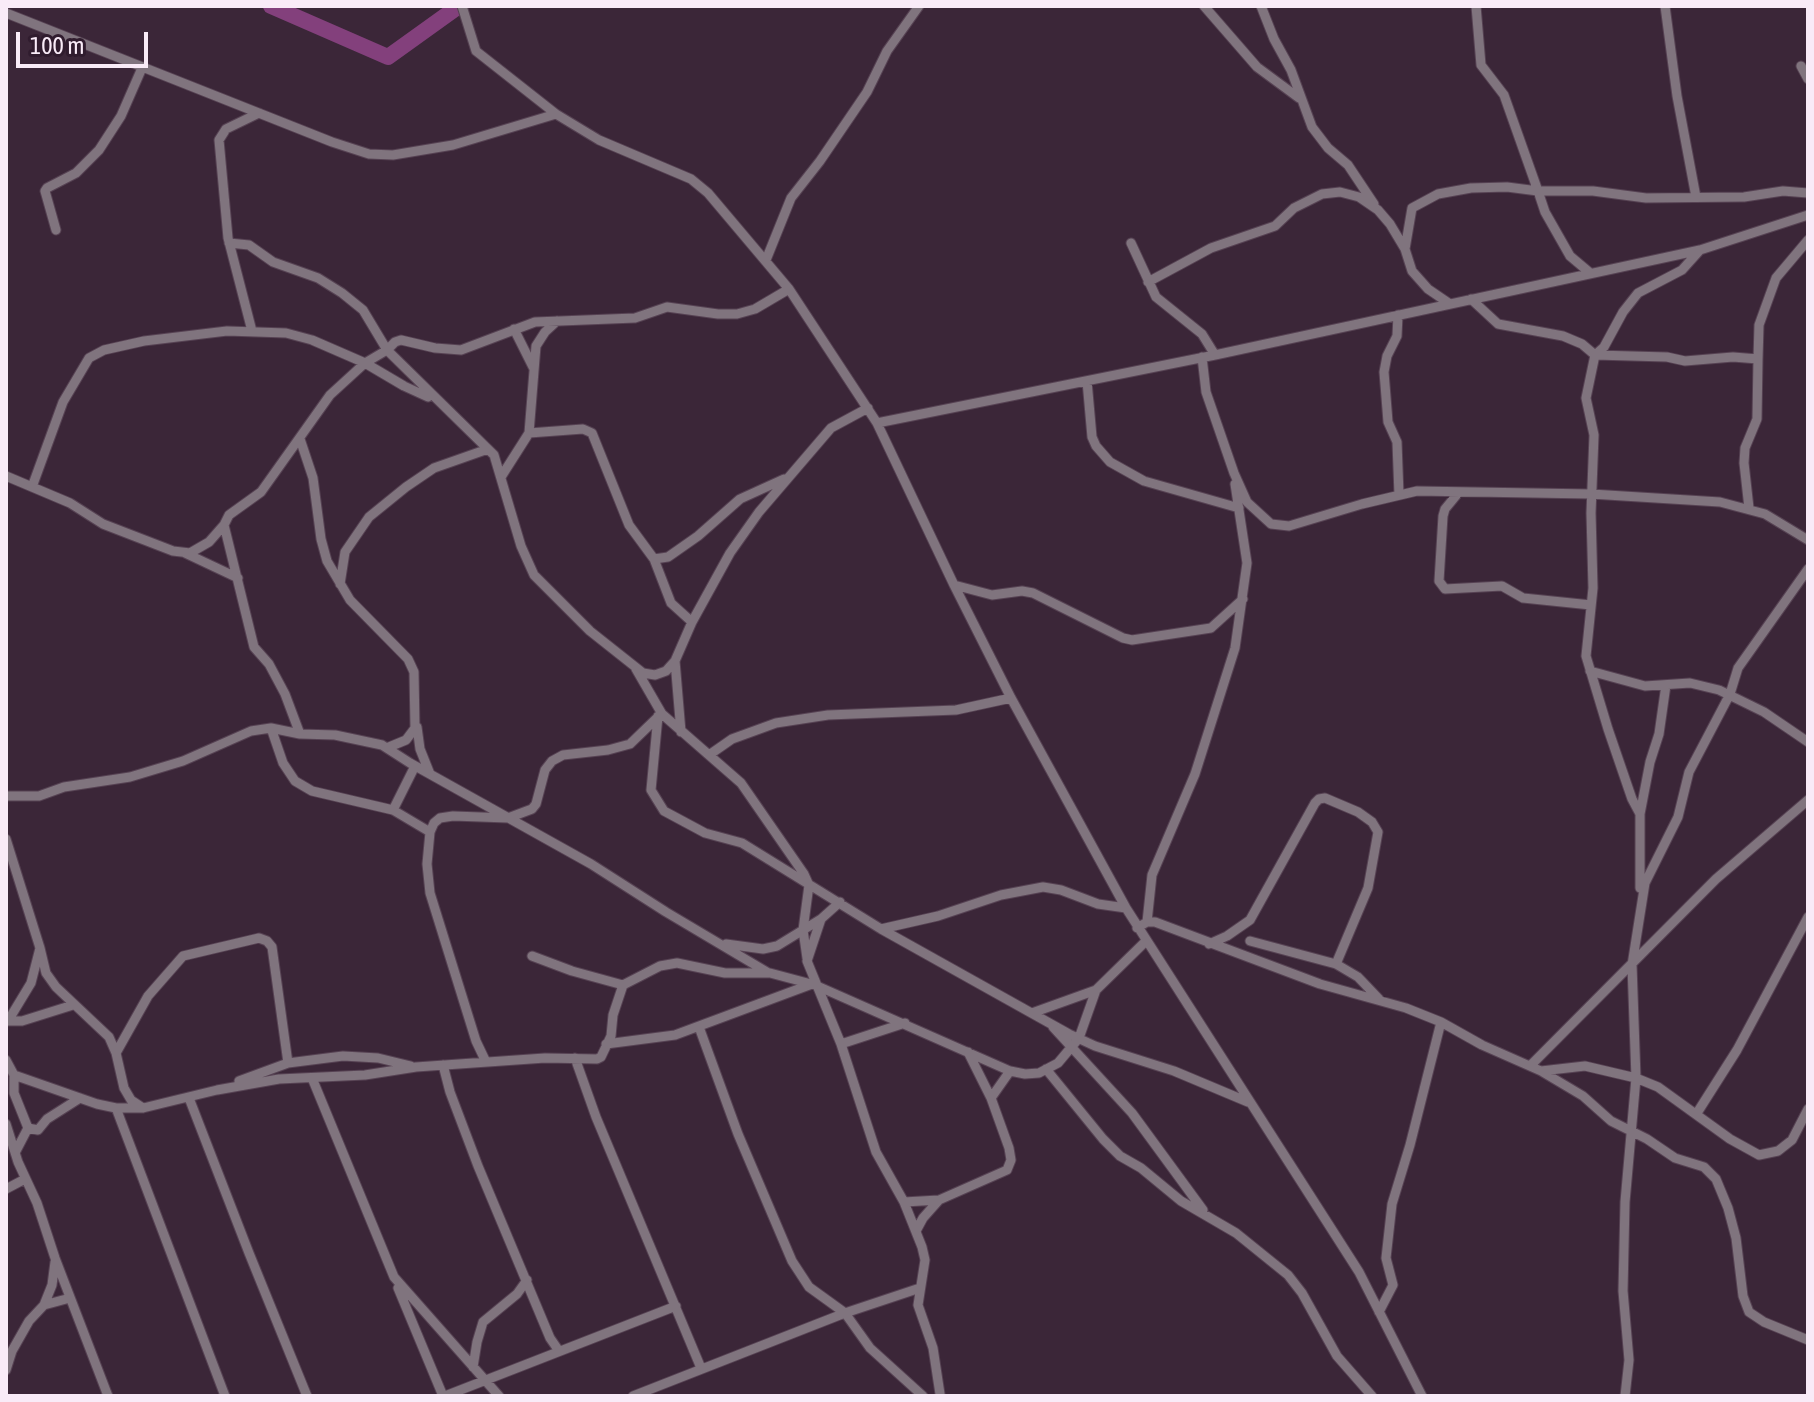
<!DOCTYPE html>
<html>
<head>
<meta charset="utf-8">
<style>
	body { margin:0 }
	#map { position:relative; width:1814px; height:1402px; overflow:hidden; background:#3b2638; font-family:"Asap Condensed",sans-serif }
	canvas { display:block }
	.frame { position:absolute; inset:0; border:8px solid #f9ebf7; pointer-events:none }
	.scale { position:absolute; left:16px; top:32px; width:132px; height:36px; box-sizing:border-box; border:4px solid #f9ebf7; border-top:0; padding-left:10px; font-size:24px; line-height:28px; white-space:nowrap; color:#f9ebf7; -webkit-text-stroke:6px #301c2e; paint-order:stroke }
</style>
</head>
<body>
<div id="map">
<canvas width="1814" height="1402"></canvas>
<div class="frame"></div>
<div class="scale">100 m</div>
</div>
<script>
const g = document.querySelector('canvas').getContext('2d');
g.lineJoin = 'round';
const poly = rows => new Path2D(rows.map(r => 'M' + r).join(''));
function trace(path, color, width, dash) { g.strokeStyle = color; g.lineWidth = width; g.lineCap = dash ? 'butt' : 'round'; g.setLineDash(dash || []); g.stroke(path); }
const river = poly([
	[271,6,388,57,459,6]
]);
const street = poly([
	[462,6,476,51,556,114,599,140,691,179,708,193,789,289,877,423,954,585,1011,698,1126,908,1359,1272,1422,1396],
	[1204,6,1257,67,1299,98],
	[1261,6,1274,39,1291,70,1312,127,1328,148,1348,165,1374,204],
	[1665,6,1677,96,1696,197],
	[6,13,332,142,369,154,393,155,453,145,556,114],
	[1801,66,1808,79],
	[56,230,45,191,47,188,76,173,99,150,121,116,142,68],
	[229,243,249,245,273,262,318,278,342,293,363,310,387,350,395,342,401,340,435,348,461,350,535,322,635,318,667,307,718,314,737,314,755,309,789,289],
	[1131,243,1156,297,1202,334,1215,355],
	[766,260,791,198,820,161,867,92,887,51,919,6],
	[1589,272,1570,256,1545,212,1538,191,1593,191,1646,198,1744,197,1783,191,1808,193],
	[1148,282,1211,248,1275,226,1294,208,1322,194,1340,192,1359,197,1378,210,1390,224,1405,249],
	[1471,299,1498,324,1563,336,1582,344,1595,355,1667,357,1685,361,1733,357,1758,359,1757,419,1745,448,1744,463,1749,508],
	[1450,304,1428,289,1412,271,1405,249,1412,208,1438,194,1471,188,1507,187,1538,191,1504,95,1481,65,1476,6],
	[1398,315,1397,336,1387,356,1384,372,1388,422,1397,442,1399,495],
	[514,329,533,367],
	[252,331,228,238,219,140,226,129,259,113],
	[1202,357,1206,392,1234,473,1247,502,1271,524,1289,526,1362,504,1417,491,1591,494,1720,502,1765,514,1808,540],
	[1758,359,1759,325,1776,278,1808,240],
	[1087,381,1092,437,1096,446,1110,462,1144,481,1239,508],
	[877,423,1215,355,1700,250,1808,215],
	[529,433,583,429,592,433,629,525,654,559,671,603,692,622],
	[300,439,313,478,321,539,327,561,350,600,408,659,414,672,415,728,406,740,389,747],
	[6,476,70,503,103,524,173,551,190,553,209,542,224,525,229,515,261,492,330,395,365,363,387,350,494,455,521,546,534,575,590,631,643,673,655,675,666,671,675,661,692,622,730,553,759,512,831,428,868,408],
	[501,477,529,433,536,346,545,332,557,321],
	[32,487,63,402,89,358,104,350,144,341,227,331,286,333,312,340,365,363,404,386,428,397],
	[1459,492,1445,509,1443,516,1439,581,1445,589,1502,586,1523,598,1591,605],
	[224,525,254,647,269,664,285,694,300,734],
	[185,553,238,578],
	[654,559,668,557,698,536,740,499,784,479],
	[340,584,345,552,369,517,406,487,434,468,488,449],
	[954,585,992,595,1022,591,1033,593,1123,638,1132,640,1211,628,1243,599],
	[675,661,681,732],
	[636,669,662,714,741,783,804,874,809,885,803,930,807,958],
	[1590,671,1645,686,1690,683,1719,690,1764,712,1808,742],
	[658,716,651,790,664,811,705,833,742,843,881,929,1069,1034,1095,1046,1174,1071,1248,1102],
	[417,727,420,749,430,774],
	[271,728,283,763,295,781,312,791,393,810,430,832],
	[709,755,732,739,776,723,828,715,956,710,1011,698],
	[6,796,39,796,64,787,130,777,183,761,251,731,271,728,300,734,335,735,382,745,410,763,591,864,666,912,767,972],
	[393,810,415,766],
	[1640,814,1650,762,1659,734,1666,685],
	[6,839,40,948,31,983,8,1021],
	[1640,888,1640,814,1632,799,1608,729,1586,656,1593,588,1591,513,1594,435,1586,398,1595,355,1604,347,1623,312,1638,293,1682,270,1700,250],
	[840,902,821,919,807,961,841,1044,876,1152,904,1202,922,1247,925,1260,918,1305,933,1348,940,1394],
	[1147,922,1152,875,1195,774,1235,648,1247,563,1235,484],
	[1137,928,1147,922,1155,922,1320,984,1406,1008,1441,1022,1482,1045,1541,1071,1583,1096,1611,1121,1647,1139,1675,1158,1704,1167,1716,1179,1728,1208,1736,1238,1743,1296,1749,1312,1764,1322,1808,1340],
	[881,929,938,916,1001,895,1043,887,1061,890,1098,904,1126,908],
	[1250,941,1336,964,1358,977,1379,999],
	[726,944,763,949,777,946,821,919],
	[1209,944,1227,936,1250,920,1315,803,1319,799,1325,798,1358,812,1372,822,1378,832,1368,888,1336,964],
	[40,948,46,973,56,987,109,1037,116,1053,124,1088,131,1100,143,1108],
	[532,956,572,971,623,985],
	[1032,1013,1096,990,1145,942],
	[8,1021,22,1021,73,1005],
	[699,1027,738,1134,792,1261,809,1287,845,1313,870,1348,923,1396],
	[1053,1027,1132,1113,1203,1210],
	[606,1044,675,1035,812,984],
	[841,1044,905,1023],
	[116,1053,148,996,183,956,259,938,267,941,272,947,288,1063],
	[575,1058,596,1117,701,1368],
	[6,1060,14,1075,97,1104,116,1108,143,1108,217,1090,279,1079,365,1075,416,1067,545,1058,597,1059,601,1057,611,1036,613,1015,623,985,660,966,677,963,725,973,770,973,815,985,1010,1071,1025,1074,1039,1073,1058,1063,1079,1038,1096,990],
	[486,1062,476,1041,430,893,427,864,430,832,434,823,440,818,453,816,508,818,532,809,536,804,545,770,552,761,563,755,608,750,630,744,659,716],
	[443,1065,450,1092,478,1166,550,1338,559,1351],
	[1531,1065,1716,879,1808,800],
	[1046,1069,1103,1139,1120,1156,1141,1168,1181,1201,1236,1233,1288,1275,1302,1293,1337,1356,1372,1396],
	[1541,1071,1585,1066,1636,1078,1658,1087,1730,1139,1759,1155,1778,1151,1792,1140,1808,1109],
	[14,1075,14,1093,28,1128,16,1151],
	[312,1078,394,1277,499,1396],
	[239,1081,288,1063,343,1056,378,1058,411,1066],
	[189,1098,249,1253,307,1396],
	[991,1098,1010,1071],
	[116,1108,225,1396],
	[1697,1113,1737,1050,1808,917],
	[6,1124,18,1162,37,1203,55,1258,108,1396],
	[28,1128,38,1130,47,1119,80,1098],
	[6,1189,25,1179],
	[904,1202,939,1200,1007,1170,1011,1160,1009,1148,991,1098,968,1052],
	[916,1231,923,1218,939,1200],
	[398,1288,443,1396],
	[44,1305,52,1285,55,1262],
	[1379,1312,1393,1285,1386,1258,1392,1204,1410,1145,1441,1022],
	[473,1367,477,1342,483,1322,517,1294,527,1280],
	[6,1370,12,1351,29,1321,44,1305,70,1298],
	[445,1396,676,1306],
	[633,1396,845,1313,920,1288],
	[1625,1396,1629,1360,1623,1291,1625,1202,1636,1078,1632,965,1645,883,1678,817,1689,772,1730,694,1738,668,1808,569]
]);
trace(river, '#83407c', 16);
trace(street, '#564253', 11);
trace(street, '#80747e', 9);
</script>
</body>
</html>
